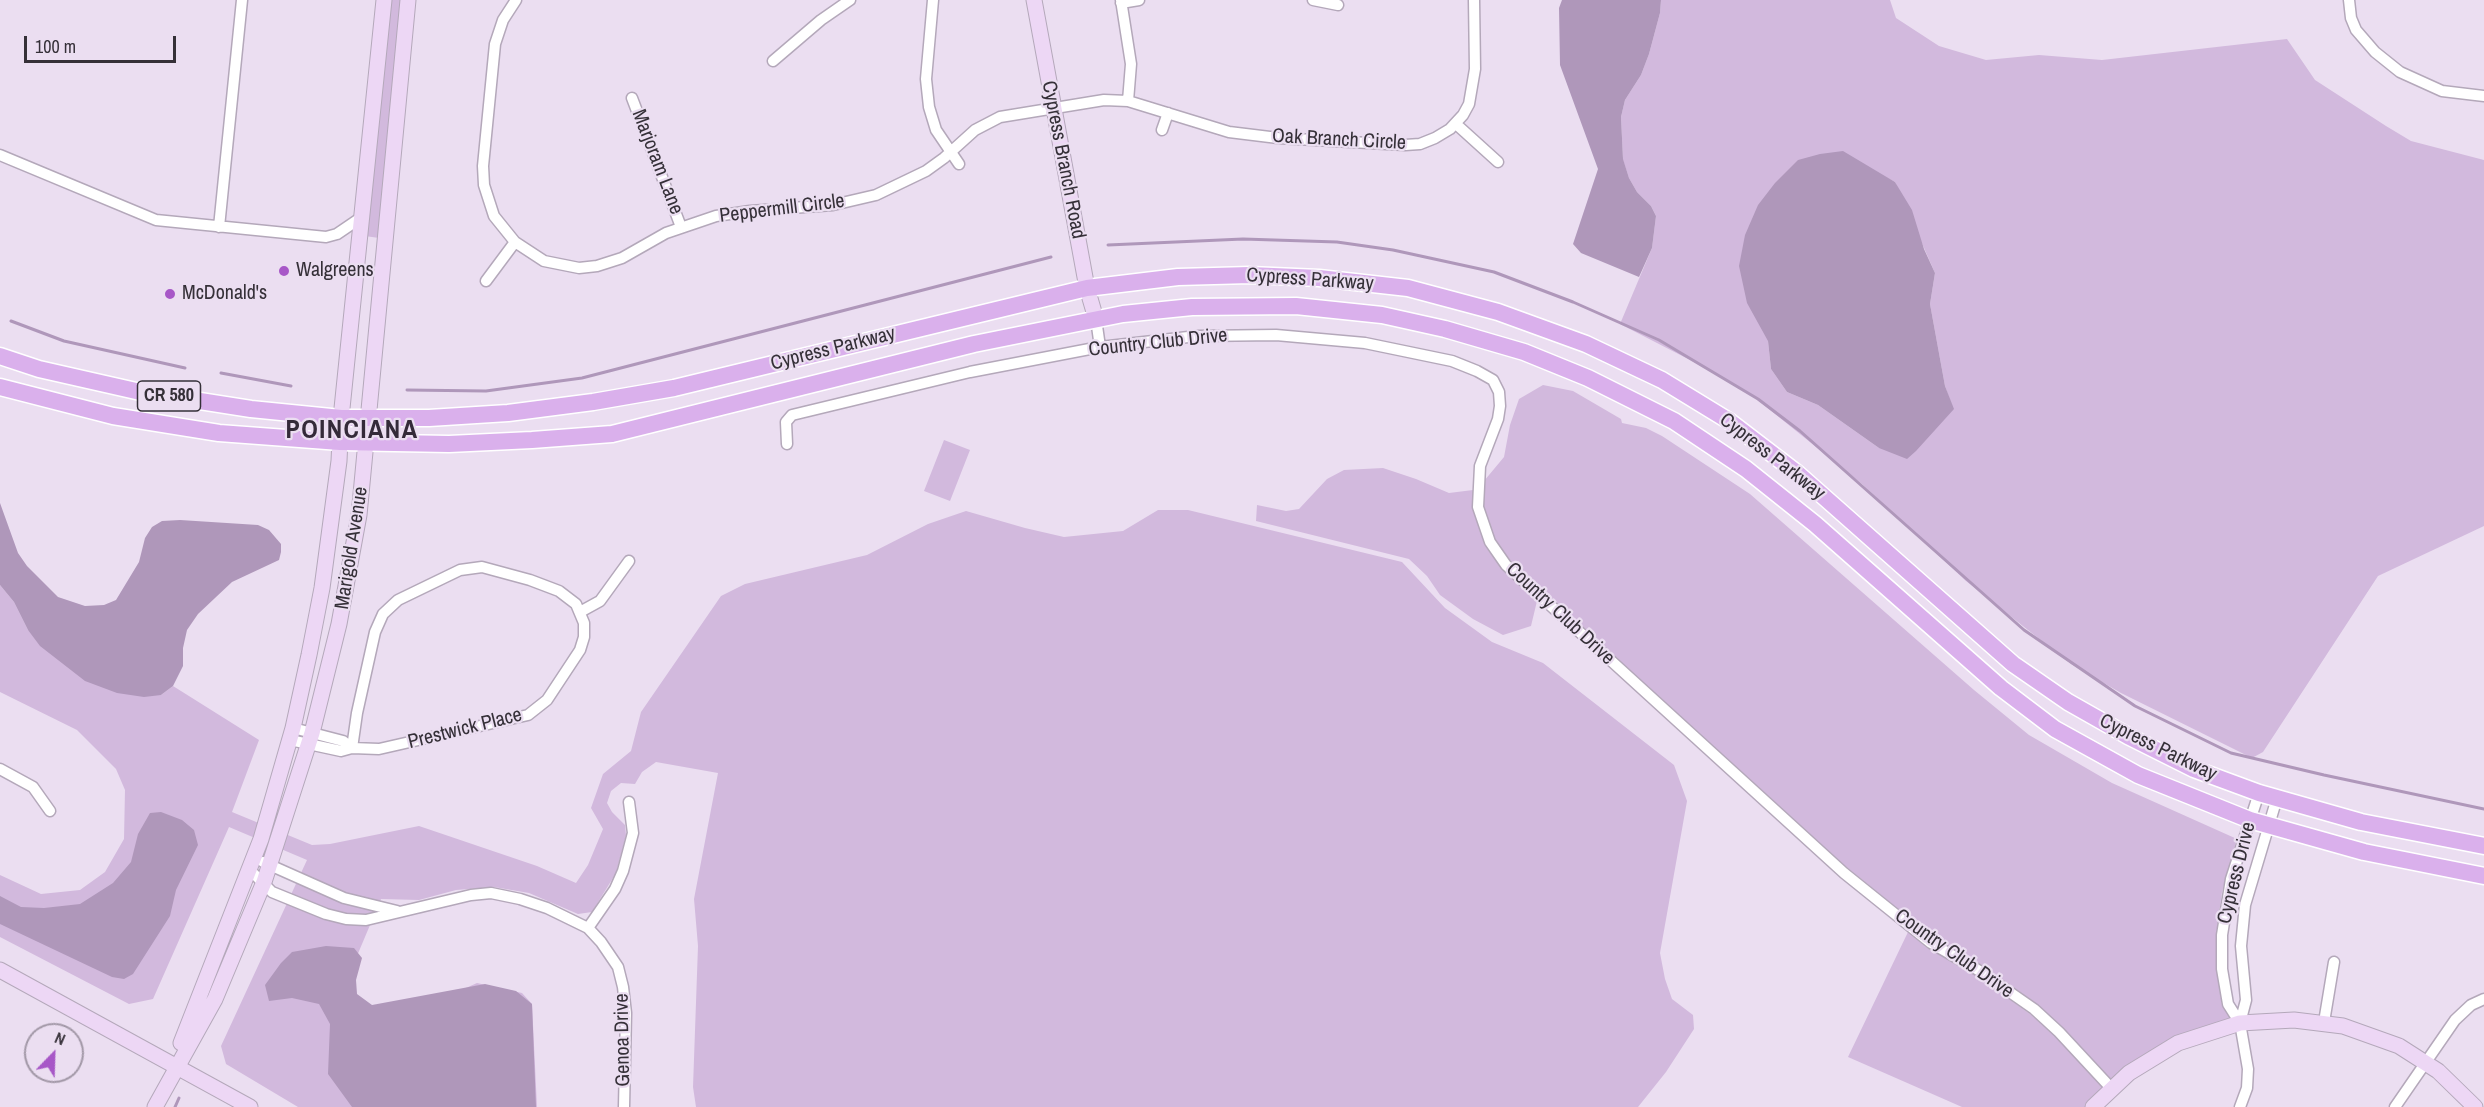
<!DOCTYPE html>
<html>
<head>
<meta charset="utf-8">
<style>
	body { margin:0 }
	#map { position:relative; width:2484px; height:1107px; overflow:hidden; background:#ebdef1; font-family:"Archivo Narrow",sans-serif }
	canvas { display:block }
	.north { position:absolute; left:24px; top:1023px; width:60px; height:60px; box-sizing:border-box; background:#ebdef1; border:2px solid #a298a7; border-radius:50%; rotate:23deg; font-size:16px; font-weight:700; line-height:24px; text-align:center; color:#353038 }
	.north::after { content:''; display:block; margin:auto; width:21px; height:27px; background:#a757c7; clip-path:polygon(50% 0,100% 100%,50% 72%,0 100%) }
	.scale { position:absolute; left:24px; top:36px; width:152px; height:27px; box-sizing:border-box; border:3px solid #353038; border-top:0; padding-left:8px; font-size:18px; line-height:21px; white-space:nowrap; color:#353038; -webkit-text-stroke:4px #ebdef1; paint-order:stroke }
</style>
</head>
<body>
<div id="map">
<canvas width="2484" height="1107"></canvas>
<div class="north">N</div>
<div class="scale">100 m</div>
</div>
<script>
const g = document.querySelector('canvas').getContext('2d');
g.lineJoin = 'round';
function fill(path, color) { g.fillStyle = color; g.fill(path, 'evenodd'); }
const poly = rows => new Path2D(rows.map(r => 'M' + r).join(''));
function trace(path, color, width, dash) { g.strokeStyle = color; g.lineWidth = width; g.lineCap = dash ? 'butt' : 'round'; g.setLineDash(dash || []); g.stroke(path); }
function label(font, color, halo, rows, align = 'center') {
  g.font = font + ' "Archivo Narrow",sans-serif'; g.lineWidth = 4.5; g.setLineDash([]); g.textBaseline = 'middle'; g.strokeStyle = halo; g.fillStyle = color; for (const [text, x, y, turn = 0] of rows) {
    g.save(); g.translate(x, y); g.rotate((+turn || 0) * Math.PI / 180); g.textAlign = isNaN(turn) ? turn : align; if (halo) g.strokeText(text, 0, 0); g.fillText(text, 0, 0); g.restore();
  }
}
const green = poly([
	[389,0,402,0,379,238,365,236],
	[1661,0,1890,0,1896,18,1939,46,1986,60,2039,55,2102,60,2287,39,2315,80,2386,126,2411,141,2484,160,2484,526,2378,576,2263,752,2252,758,2121,693,2071,664,1966,581,1862,484,1754,397,1692,361,1620,324,1652,248,1656,216,1651,206,1637,192,1629,178,1623,160,1621,117,1625,100,1641,75,1649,54,1660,13],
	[1879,174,1895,182,1935,273,1930,304,1945,386,1953,409,1937,426,1879,448,1818,405,1787,392,1771,369,1768,341],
	[1543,385,1573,391,1621,419,1622,423,1646,428,1662,436,1750,494,1974,690,2029,735,2112,783,2237,839,2222,892,2216,935,2217,969,2222,1006,2231,1019,2112,1080,2062,1028,2037,1004,1982,965,1934,938,1844,865,1540,588,1510,560,1494,539,1483,506,1484,481,1504,457,1510,425,1519,399],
	[944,440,970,450,950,501,924,491],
	[1383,468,1416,479,1449,493,1473,490,1473,510,1485,546,1502,569,1537,601,1531,626,1503,635,1473,619,1440,595,1427,576,1409,559,1256,521,1257,505,1286,511,1299,509,1327,479,1344,470],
	[1158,510,1188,510,1402,562,1445,608,1492,642,1543,663,1674,765,1687,801,1660,953,1665,979,1672,999,1693,1015,1694,1029,1666,1072,1638,1107,696,1107,693,1087,698,946,694,899,718,773,656,762,642,772,635,784,621,783,611,791,607,803,612,812,625,825,626,835,616,873,592,912,578,914,529,893,494,887,456,890,419,900,381,899,354,963,348,990,366,1005,396,1006,446,997,477,983,522,993,532,1004,537,1107,298,1107,226,1064,221,1046,307,860,229,827,153,999,129,1004,0,937,0,875,41,894,80,890,105,872,124,839,125,790,116,769,77,730,0,692,0,585,14,602,28,630,161,695,173,686,259,740,232,812,312,845,330,844,419,826,537,866,576,883,588,865,603,829,591,808,603,774,631,751,641,712,721,596,745,584,867,555,928,524,966,511,1025,528,1064,537,1123,531],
	[1908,932,1927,948,1975,975,2030,1014,2055,1036,2103,1088,2086,1107,1962,1107,1848,1057]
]);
const water = poly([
	[1562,0,1661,0,1660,13,1649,54,1641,75,1625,100,1621,117,1623,159,1629,178,1637,192,1651,206,1656,216,1652,248,1639,277,1581,253,1573,244,1598,169,1560,65,1559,8],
	[1843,151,1895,182,1912,210,1924,249,1935,273,1930,304,1945,386,1954,409,1916,451,1907,459,1879,448,1818,405,1787,392,1771,369,1768,341,1747,303,1739,266,1745,235,1758,205,1775,183,1798,160,1820,154],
	[0,503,18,553,27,566,58,597,85,606,104,605,116,600,139,562,145,538,152,527,162,521,180,520,258,525,269,530,281,544,281,552,279,560,232,582,198,614,187,630,183,648,183,666,173,686,161,695,144,697,117,693,85,681,40,646,28,630,14,602,0,585],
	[161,812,182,820,194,830,198,845,176,890,170,916,133,974,124,979,112,977,0,924,0,896,21,907,44,908,80,904,113,883,131,862,138,834,150,813],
	[326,946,354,948,362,958,356,980,357,994,372,1005,485,984,516,991,532,1004,536,1107,352,1107,328,1074,330,1024,319,1004,292,998,269,1001,265,985,281,963,292,952]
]);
const stream = poly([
	[1108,245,1243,239,1337,242,1393,250,1494,272,1573,302,1659,340,1758,399,1800,431,2024,630,2135,706,2231,753,2324,775,2484,809],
	[11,321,64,341,185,368],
	[221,373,291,386],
	[407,390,486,391,582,378,1051,257],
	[175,1107,179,1098]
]);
const street = poly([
	[516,0,503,20,495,44,483,166,484,185,494,216,515,242,544,261,579,268,597,266,622,258,666,233,716,216,750,211,833,205,876,195,926,171,944,158,975,130,1000,117,1104,100,1128,101,1229,132,1278,138,1405,145,1420,144,1435,138,1450,129,1463,115,1469,104,1475,69,1474,0],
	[933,0,926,79,929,107,936,130,959,164],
	[1121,0,1131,64,1128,101],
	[1313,0,1338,5],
	[2349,0,2351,18,2356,30,2375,52,2400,72,2442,91,2484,96],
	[1121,3,1139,0],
	[773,61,821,20,850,0],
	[632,98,681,227],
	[1456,124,1498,162],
	[1162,130,1168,113],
	[0,155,156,220,326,237,337,234,362,217],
	[219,227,242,0],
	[486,281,515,242],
	[1096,319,1100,347],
	[787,444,786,422,792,415,970,372,1100,347,1197,336,1276,335,1365,343,1452,361,1477,371,1493,380,1499,392,1500,406,1498,419,1480,466,1478,507,1490,542,1506,565,1844,873,1931,943,1978,970,2034,1009,2059,1032,2111,1088],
	[580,612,600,601,629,561],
	[293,728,343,741,352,748],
	[290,740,341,751,352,748,379,749,528,715,547,700,580,650,584,637,584,623,576,604,559,591,530,580,482,567,460,570,398,600,383,614,375,632,357,713,352,748],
	[0,769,33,787,50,811],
	[263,862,344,898,397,911],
	[250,870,272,892,326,914,346,919,366,920,471,895,491,893,520,899,547,908,588,928,601,942,618,967,623,987,626,1013,624,1107],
	[588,928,615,889,623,871,633,833,629,802],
	[2324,1022,2334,962],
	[2240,1023,2246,1000,2241,946,2245,905,2277,798],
	[2240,1107,2247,1088,2248,1069,2240,1023,2228,1004,2222,969,2222,935,2231,879,2259,793],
	[2395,1107,2455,1020,2471,1005,2484,999]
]);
const secondary = poly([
	[1034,0,1087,288,1096,319],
	[0,970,250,1107],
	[181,1043,261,839,293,728,309,655,322,588,339,461,341,418,384,0],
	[155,1107,215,999,264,882,312,733,339,624,359,515,408,0],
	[2093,1107,2129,1073,2178,1043,2240,1023,2294,1020,2343,1026,2399,1046,2438,1071,2475,1107]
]);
const primary = poly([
	[0,356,39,369,136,391,251,409,341,418,429,418,508,413,593,402,674,388,1087,288,1178,277,1250,275,1319,278,1408,288,1498,312,1586,344,1662,380,1729,421,1797,473,2013,664,2068,702,2128,736,2194,769,2259,793,2361,822,2484,846],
	[0,387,113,416,219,433,340,442,449,444,532,440,612,434,974,344,1123,314,1192,307,1296,306,1382,315,1445,329,1524,352,1588,378,1674,421,1746,469,1815,524,2001,688,2055,729,2138,775,2250,820,2364,852,2484,876]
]);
const markers = [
	[284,271,6,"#a757c7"],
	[170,294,6,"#a757c7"]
];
const shields = [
	[169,396,63]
];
const shieldNames = [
	["CR 580",169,396]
];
const streetNames = [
	["Oak Branch Circle",1339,140,3],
	["Cypress Branch Road",1063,160,79],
	["Marjoram Lane",657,162,69],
	["Peppermill Circle",782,209,-7],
	["Cypress Parkway",1310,280,4],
	["Country Club Drive",1158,343,-6],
	["Cypress Parkway",833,349,-14],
	["Cypress Parkway",1772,457,38],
	["Marigold Avenue",352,548,-81],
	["Country Club Drive",1560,614,43],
	["Prestwick Place",465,729,-14],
	["Cypress Parkway",2158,748,26],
	["Cypress Drive",2237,873,-76],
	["Country Club Drive",1954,954,35],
	["Genoa Drive",623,1040,-91]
];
const poiNames = [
	["Walgreens",296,271],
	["McDonald's",182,294]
];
const districtNames = [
	["POINCIANA",352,431]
];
fill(green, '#d2b9dd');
fill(water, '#af97ba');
trace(stream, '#af97ba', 3);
trace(street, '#b4a8ba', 13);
trace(secondary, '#b4a8ba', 17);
trace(primary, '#fff', 19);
trace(street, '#fff', 10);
trace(secondary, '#edd7f5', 15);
trace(primary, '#dab0ec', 16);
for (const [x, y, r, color] of markers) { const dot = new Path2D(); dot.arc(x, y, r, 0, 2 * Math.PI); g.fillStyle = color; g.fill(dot); trace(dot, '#ebdef1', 2); }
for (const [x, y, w] of shields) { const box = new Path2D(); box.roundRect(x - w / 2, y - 15, w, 30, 4.5); g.fillStyle = '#ebdef1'; g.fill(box); trace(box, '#353038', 1.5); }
label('bold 18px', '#353038', null, shieldNames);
label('20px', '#353038', '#ebdef1', streetNames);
label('20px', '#353038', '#ebdef1', poiNames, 'left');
g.letterSpacing = '1.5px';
label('bold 26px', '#342a39', '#ebdef1', districtNames);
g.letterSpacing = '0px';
</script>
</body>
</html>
